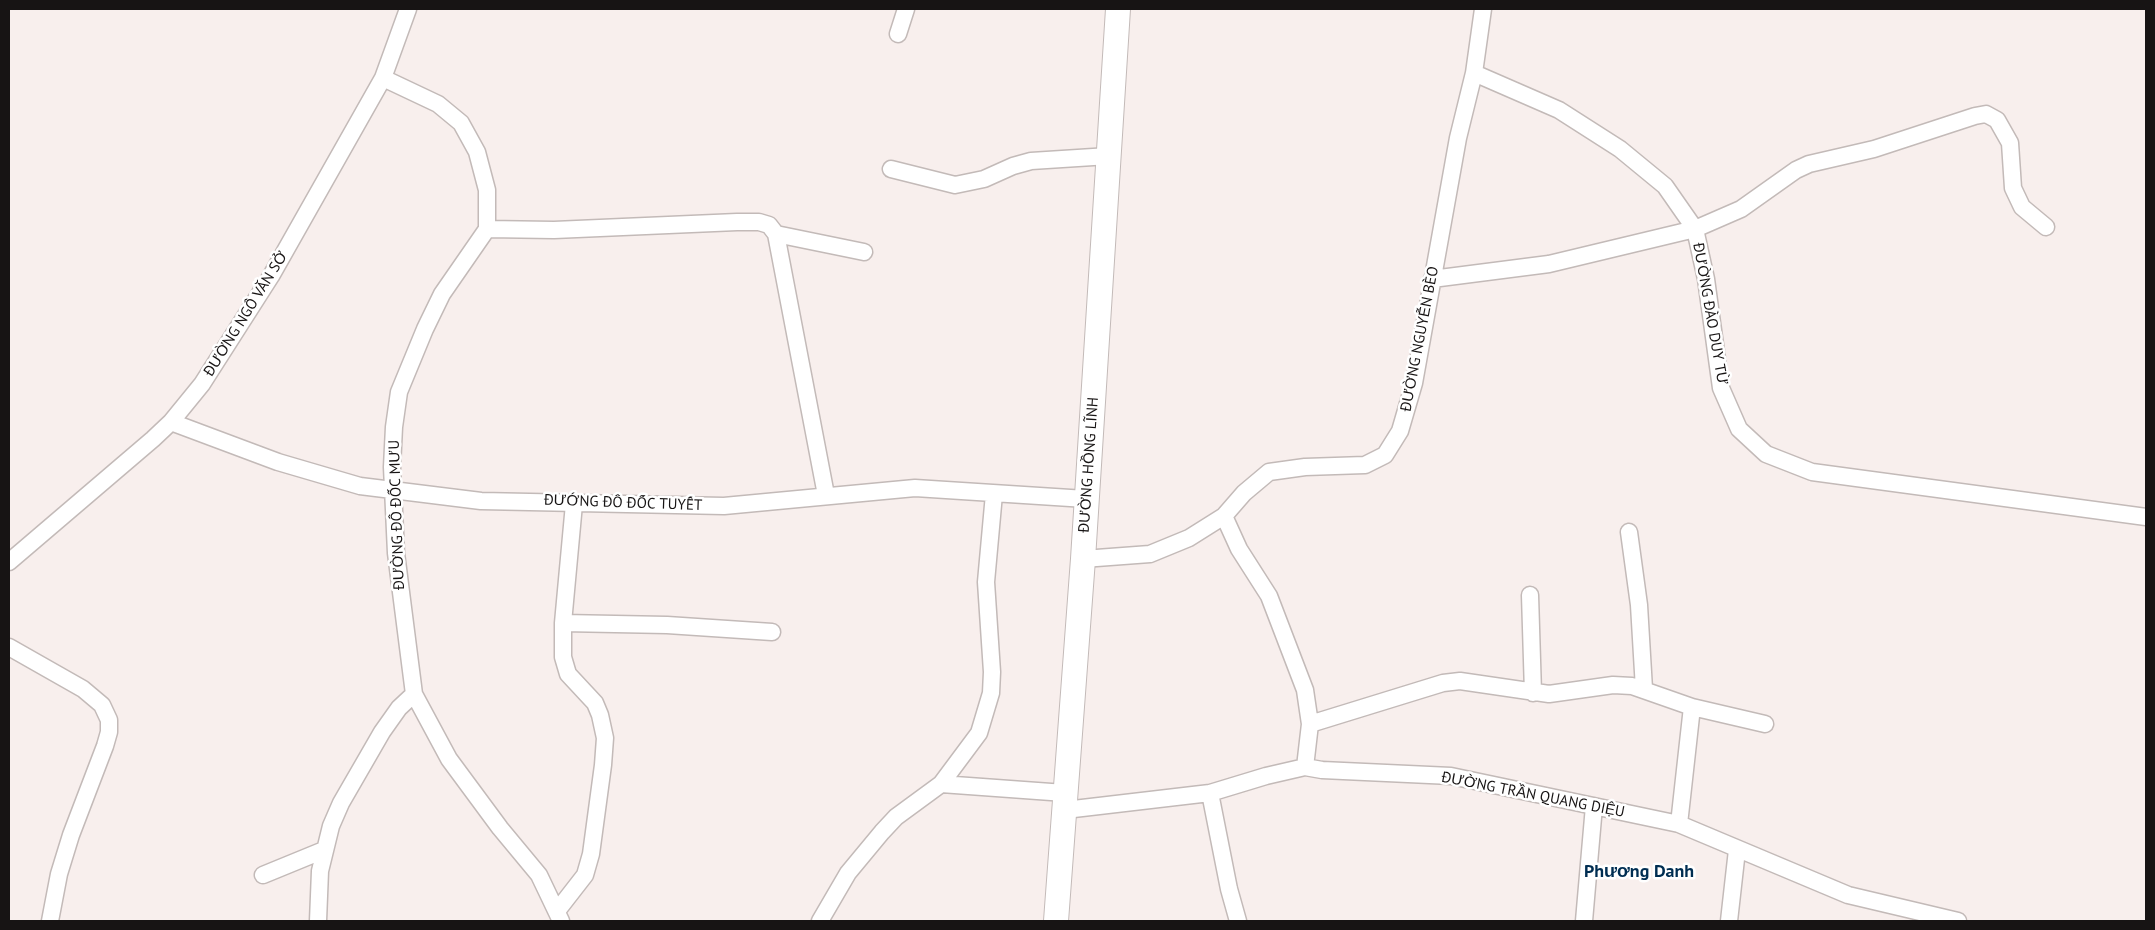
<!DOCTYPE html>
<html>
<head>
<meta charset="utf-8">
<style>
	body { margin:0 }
	#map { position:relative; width:2155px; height:930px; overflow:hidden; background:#f8efed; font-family:"PT Sans",sans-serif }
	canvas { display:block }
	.frame { position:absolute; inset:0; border:10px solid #171414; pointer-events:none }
</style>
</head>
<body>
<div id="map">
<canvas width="2155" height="930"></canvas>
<div class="frame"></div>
</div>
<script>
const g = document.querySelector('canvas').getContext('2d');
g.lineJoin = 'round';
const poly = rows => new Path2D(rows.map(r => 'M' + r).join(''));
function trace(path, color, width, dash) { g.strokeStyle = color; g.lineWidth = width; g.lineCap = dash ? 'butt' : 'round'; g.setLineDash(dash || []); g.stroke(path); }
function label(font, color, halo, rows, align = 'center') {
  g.font = font + ' "PT Sans",sans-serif'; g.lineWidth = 5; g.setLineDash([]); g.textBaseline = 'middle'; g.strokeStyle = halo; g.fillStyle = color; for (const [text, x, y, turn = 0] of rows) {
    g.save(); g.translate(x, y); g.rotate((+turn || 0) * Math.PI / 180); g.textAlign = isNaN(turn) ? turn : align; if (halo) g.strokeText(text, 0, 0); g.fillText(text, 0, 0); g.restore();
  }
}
const street = poly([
	[898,34,906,9],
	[1474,73,1559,110,1620,149,1665,186,1695,229,1706,279,1721,388,1739,429,1766,454,1812,472,2146,517],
	[383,78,438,104,461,123,477,152,487,190,487,229,442,294,425,329,399,392,394,427,392,467,396,553,414,694,449,759,500,828,539,875,561,921],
	[891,169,955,185,984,179,1013,166,1031,161,1109,156],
	[487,229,554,230,737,222,759,222,769,225,776,234,826,495],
	[776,234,864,252],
	[1432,279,1549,264,1695,229,1741,209,1796,170,1809,164,1874,149,1975,116,1986,114,1997,120,2010,143,2013,188,2022,207,2046,227],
	[171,422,278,462,360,486,481,501,724,506,915,488,1086,499],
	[1224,516,1239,549,1269,596,1305,690,1310,724,1305,767],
	[1629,532,1639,605,1644,689],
	[1083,559,1150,554,1189,538,1224,516,1244,493,1269,472,1305,467,1365,465,1385,455,1400,431,1414,383,1458,138,1474,73,1483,9],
	[9,562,153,439,171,422,202,384,271,276,383,78,408,9],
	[1530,595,1533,693],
	[563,623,667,625,772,632],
	[9,647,83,689,102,705,109,720,109,732,105,746,71,835,59,874,50,921],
	[1310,724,1443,683,1460,681,1549,694,1613,685,1632,686,1692,707,1765,724],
	[941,784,1065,793],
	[1210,793,1229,889,1238,921],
	[1065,810,1210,793,1266,776,1305,767,1322,770,1451,776,1679,824,1848,895,1958,921],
	[1679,824,1692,707],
	[263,875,324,850],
	[557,911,585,875,591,854,603,765,605,738,600,715,595,703,568,674,563,657,563,623,574,504],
	[318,921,320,871,331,826,341,803,382,732,399,708,414,694],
	[820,921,848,873,882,832,896,817,941,784,979,733,991,693,992,672,986,582,994,494],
	[1584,921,1594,806],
	[1729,921,1737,850]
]);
const secondary = poly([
	[1056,921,1083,559,1118,9]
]);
const streetNames = [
	["ĐƯỜNG NGÔ VĂN SỞ",246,314,-58],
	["ĐƯỜNG ĐÀO DUY TỪ",1710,314,80],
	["ĐƯỜNG NGUYỄN BÈO",1420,339,-79],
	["ĐƯỜNG HỒNG LĨNH",1089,465,-86],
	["ĐƯỚNG ĐÔ ĐỐC TUYẾT",623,503,2],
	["ĐƯỜNG ĐÔ ĐỐC MƯU",397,515,-92],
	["ĐƯỜNG TRẦN QUANG DIỆU",1533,795,11]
];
const quarterNames = [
	["Phương Danh",1639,872]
];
trace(street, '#c3bab8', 19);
trace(secondary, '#c3bab8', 26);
trace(street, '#fff', 16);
trace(secondary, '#fff', 24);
label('15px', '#171414', '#fff', streetNames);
label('bold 18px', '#002e52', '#fff', quarterNames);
</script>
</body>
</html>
